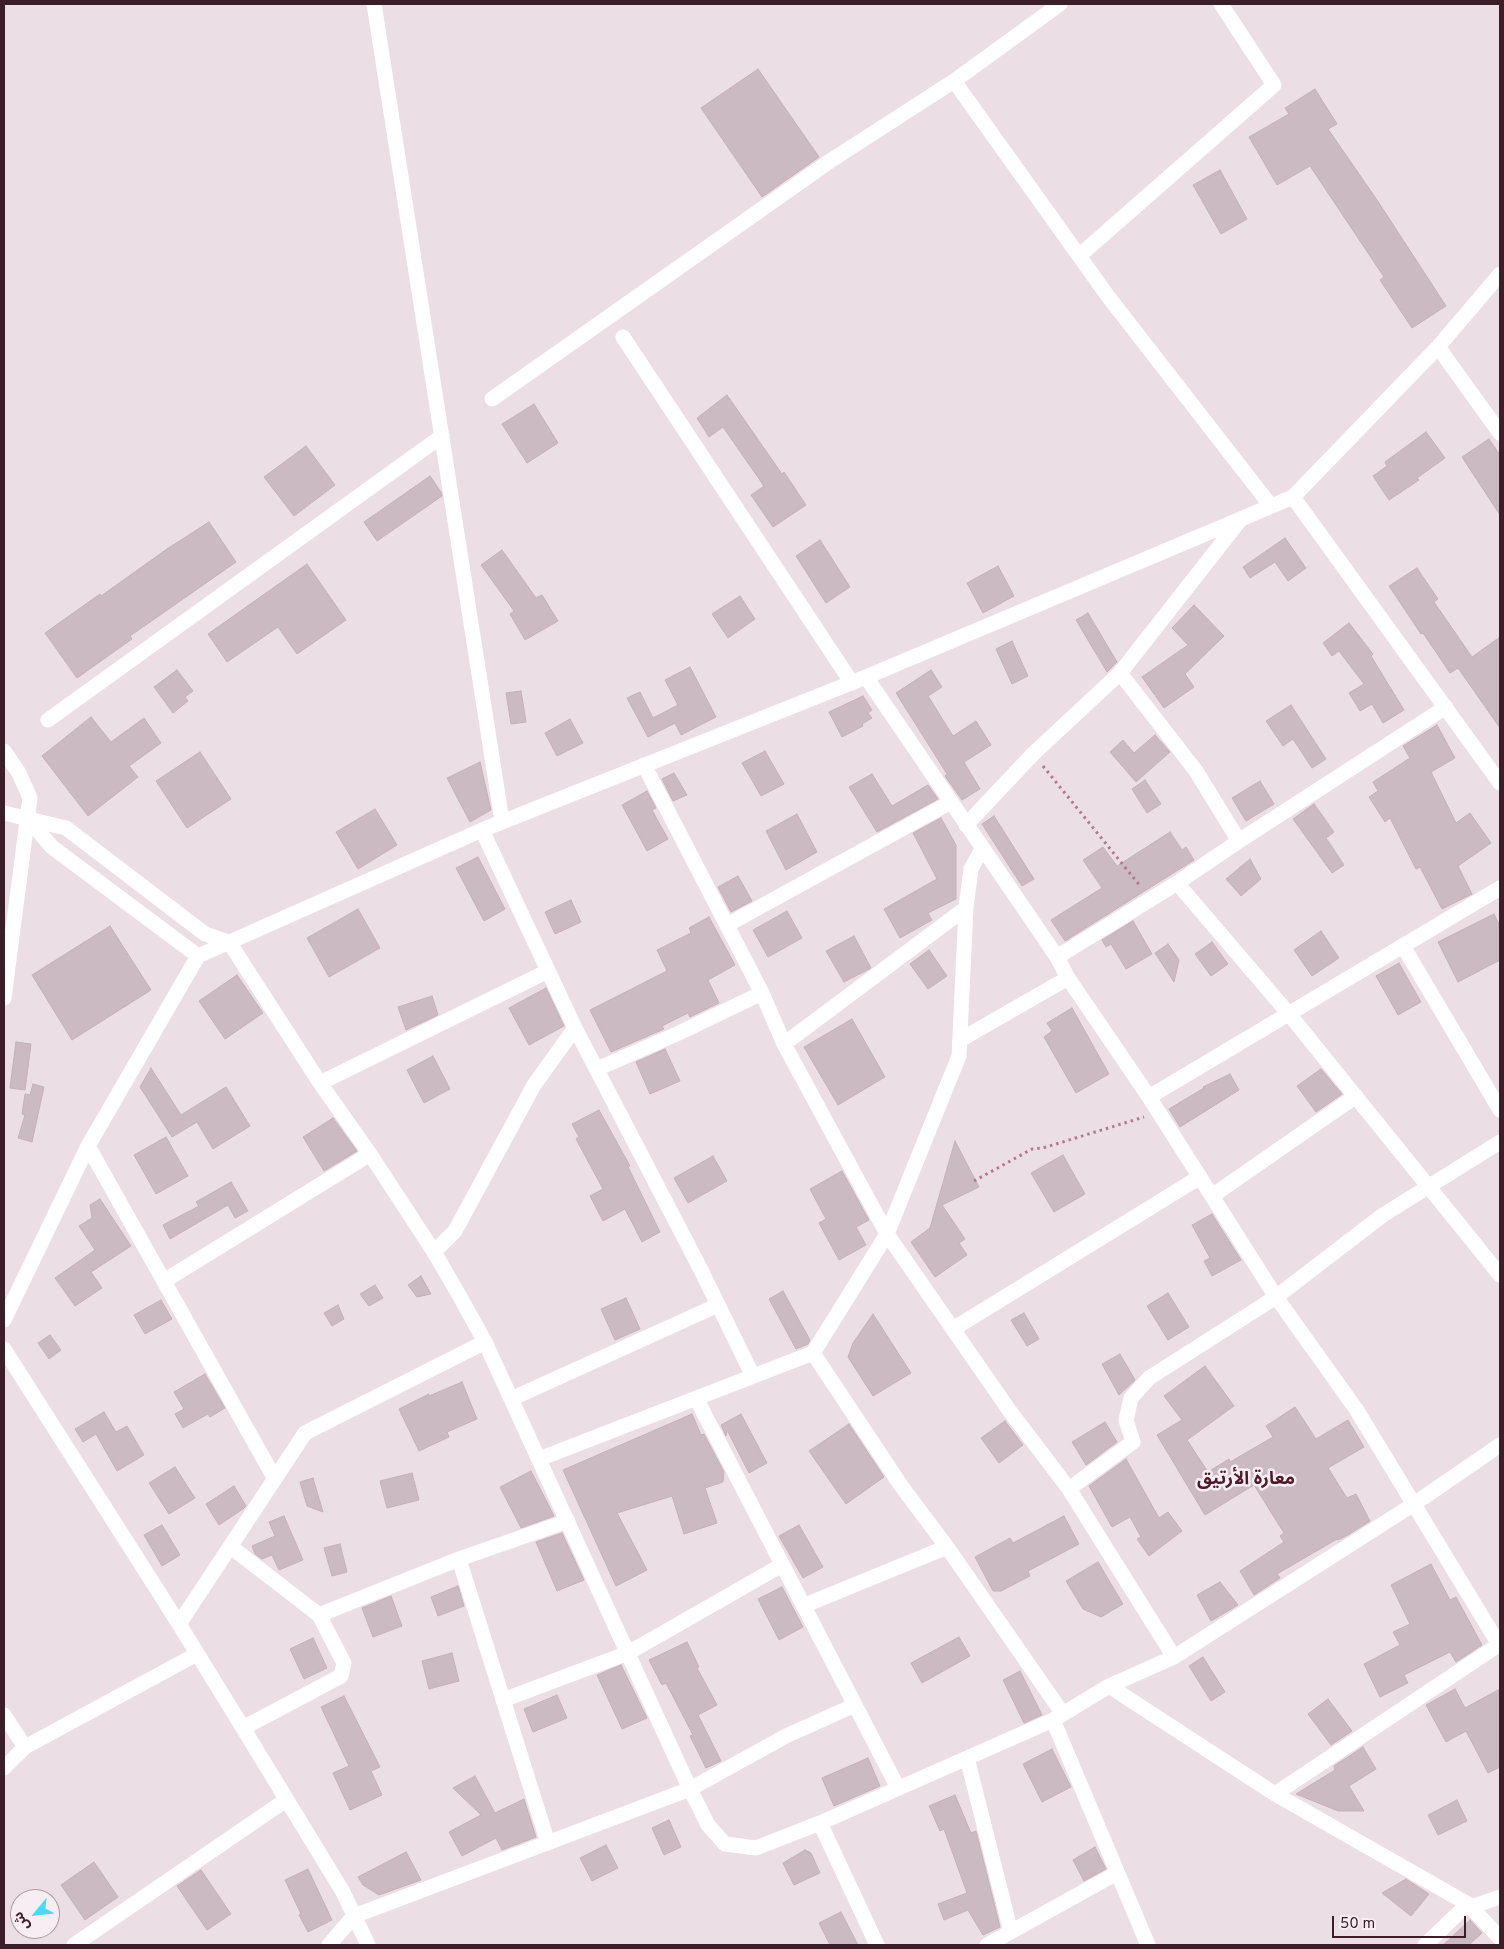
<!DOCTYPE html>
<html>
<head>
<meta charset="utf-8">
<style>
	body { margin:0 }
	#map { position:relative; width:1504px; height:1949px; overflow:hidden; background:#ebdee4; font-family:Overpass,"Noto Sans Arabic",sans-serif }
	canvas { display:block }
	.frame { position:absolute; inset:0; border:5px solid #3b1e27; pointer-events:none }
	.north { position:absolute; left:10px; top:1889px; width:50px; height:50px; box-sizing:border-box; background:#f7eef3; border:1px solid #ac9ba1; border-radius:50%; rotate:242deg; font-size:14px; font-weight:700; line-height:20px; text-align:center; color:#3b1e27 }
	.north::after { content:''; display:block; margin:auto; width:18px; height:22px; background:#4ad9fc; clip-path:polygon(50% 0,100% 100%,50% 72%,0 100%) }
	.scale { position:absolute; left:1332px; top:1916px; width:134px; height:22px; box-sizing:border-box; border:2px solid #3b1e27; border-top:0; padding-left:6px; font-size:15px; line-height:18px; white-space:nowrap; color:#3b1e27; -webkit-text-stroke:4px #f7eef3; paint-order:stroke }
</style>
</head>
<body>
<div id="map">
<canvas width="1504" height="1949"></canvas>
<div class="frame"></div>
<div class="north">ش</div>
<div class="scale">50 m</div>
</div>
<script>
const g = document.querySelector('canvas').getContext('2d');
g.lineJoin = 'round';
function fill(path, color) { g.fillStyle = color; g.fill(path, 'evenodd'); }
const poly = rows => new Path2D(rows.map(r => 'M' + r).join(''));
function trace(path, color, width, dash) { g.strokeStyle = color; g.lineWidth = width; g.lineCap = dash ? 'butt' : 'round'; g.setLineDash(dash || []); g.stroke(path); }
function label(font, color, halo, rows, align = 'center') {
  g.font = font + ' Overpass,"Noto Sans Arabic",sans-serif'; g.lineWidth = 5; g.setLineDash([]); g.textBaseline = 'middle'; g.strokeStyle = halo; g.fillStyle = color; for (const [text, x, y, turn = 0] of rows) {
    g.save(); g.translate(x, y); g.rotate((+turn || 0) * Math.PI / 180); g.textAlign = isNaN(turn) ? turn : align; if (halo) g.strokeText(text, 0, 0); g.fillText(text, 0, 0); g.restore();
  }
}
const building = poly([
	[758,69,819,157,762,197,701,108,758,69],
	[1315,89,1337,124,1328,129,1377,200,1446,306,1412,328,1380,280,1384,277,1310,166,1277,185,1249,137,1289,114,1285,108,1315,89],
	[1220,170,1247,219,1221,234,1193,185,1220,170],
	[727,395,782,474,784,472,806,505,773,527,751,495,764,486,723,427,709,437,697,418,727,395],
	[534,404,558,443,527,463,502,424,534,404],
	[1426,432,1445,458,1417,478,1419,480,1389,500,1373,476,1387,466,1385,462,1426,432],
	[1489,439,1500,455,1500,515,1462,457,1489,439],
	[306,446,335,485,294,516,264,477,306,446],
	[430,476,441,492,442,496,377,541,364,522,430,476],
	[209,522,236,562,130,636,132,639,77,678,45,633,100,594,101,596,167,549,209,522],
	[1285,538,1306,568,1288,581,1275,562,1250,578,1243,567,1285,538],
	[820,540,850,587,826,603,796,556,820,540],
	[502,550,536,598,542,595,558,621,525,640,510,614,514,611,481,565,502,550],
	[307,564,346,620,297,654,278,627,227,662,208,634,307,564],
	[998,566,1014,596,983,613,967,583,998,566],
	[1417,568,1438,599,1434,602,1472,657,1500,637,1500,728,1458,668,1450,673,1423,633,1421,634,1389,586,1417,568],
	[740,596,755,619,728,638,712,614,740,596],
	[1194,605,1224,636,1185,674,1194,687,1164,708,1142,677,1188,645,1172,628,1194,605],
	[1088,613,1117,662,1107,672,1076,620,1088,613],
	[1349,623,1373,654,1371,656,1404,710,1383,723,1372,704,1360,711,1349,693,1364,684,1339,651,1332,656,1323,643,1349,623],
	[1012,641,1028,676,1012,684,996,649,1012,641],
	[690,667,716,717,681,735,675,723,648,737,627,698,640,692,653,718,678,705,665,680,690,667],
	[177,670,193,691,185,697,188,701,173,713,154,687,177,670],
	[931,670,942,687,928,696,953,736,976,721,991,745,964,762,980,789,962,800,945,776,947,774,896,693,931,670],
	[521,691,526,722,511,724,506,693,521,691],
	[863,696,872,710,868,713,872,718,862,724,863,726,842,737,829,712,863,696],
	[1291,705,1326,759,1312,768,1293,739,1283,746,1266,721,1291,705],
	[91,717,111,742,144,718,161,743,129,766,138,777,88,816,42,756,91,717],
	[570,719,583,743,557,756,545,733,570,719],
	[1437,725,1455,758,1431,772,1456,823,1470,813,1491,843,1458,866,1472,894,1442,909,1420,867,1416,869,1390,818,1385,822,1369,797,1378,791,1373,782,1410,758,1403,746,1437,725],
	[1155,735,1170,752,1136,782,1110,752,1123,740,1134,753,1155,735],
	[765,751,784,784,761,796,742,763,765,751],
	[200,752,231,799,187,828,156,781,200,752],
	[480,762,491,810,470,822,447,778,480,762],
	[674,773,687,795,673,801,662,779,674,773],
	[872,774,892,806,928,785,938,799,877,832,849,787,872,774],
	[1145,780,1161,804,1147,813,1132,789,1145,780],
	[1260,781,1274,804,1246,821,1232,798,1260,781],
	[647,791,656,808,652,810,668,839,647,851,622,805,647,791],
	[1314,804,1334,832,1326,838,1344,865,1332,873,1293,819,1314,804],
	[375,809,397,845,358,869,336,832,375,809],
	[797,814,817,852,786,870,766,831,797,814],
	[994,816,1034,879,1022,886,982,824,994,816],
	[941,818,956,845,956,899,928,913,932,920,900,938,884,909,937,879,913,833,941,818],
	[1170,832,1182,850,1186,847,1194,860,1065,941,1051,920,1102,888,1083,860,1103,847,1117,866,1170,832],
	[478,857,505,909,484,921,456,868,478,857],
	[1250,859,1261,879,1241,896,1226,879,1250,859],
	[738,876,752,901,731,912,718,887,738,876],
	[571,900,581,922,555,934,545,912,571,900],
	[358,909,380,948,329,977,307,938,358,909],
	[787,911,802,938,768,957,753,930,787,911],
	[1494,914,1500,926,1500,960,1458,982,1438,942,1494,914],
	[709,917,735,965,708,980,719,1003,690,1017,688,1013,662,1026,664,1029,611,1052,590,1010,667,971,657,950,691,933,689,928,709,917],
	[1133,921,1152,954,1126,969,1111,944,1106,947,1102,940,1133,921],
	[110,926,151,990,72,1040,32,975,110,926],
	[1321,931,1339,958,1312,976,1294,950,1321,931],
	[854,936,871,968,844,982,826,951,854,936],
	[1212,942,1228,964,1211,976,1195,954,1212,942],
	[1168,944,1179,960,1174,982,1155,953,1168,944],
	[929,950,947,976,928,989,910,964,929,950],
	[1399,963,1421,1002,1398,1015,1376,976,1399,963],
	[237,975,263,1013,225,1039,199,1001,237,975],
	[546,988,564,1026,529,1045,509,1008,546,988],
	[432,996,438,1015,406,1030,398,1007,432,996],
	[1072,1008,1109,1074,1076,1093,1044,1037,1052,1031,1047,1023,1072,1008],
	[852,1019,885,1077,838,1105,804,1047,852,1019],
	[16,1042,31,1044,25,1090,10,1088,16,1042],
	[665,1049,680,1081,650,1094,636,1062,665,1049],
	[433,1056,450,1089,424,1103,407,1070,433,1056],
	[151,1068,181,1115,226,1087,250,1126,213,1149,197,1122,172,1137,140,1087,151,1068],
	[1321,1069,1342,1094,1316,1112,1297,1086,1321,1069],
	[1230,1074,1239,1090,1180,1127,1169,1109,1204,1088,1203,1087,1230,1074],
	[33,1084,44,1087,32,1142,18,1138,25,1115,22,1114,25,1094,30,1095,33,1084],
	[599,1110,630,1166,628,1167,660,1232,642,1242,625,1209,603,1221,590,1196,603,1189,576,1139,579,1137,572,1124,599,1110],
	[333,1118,357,1151,324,1171,303,1137,333,1118],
	[166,1137,188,1176,156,1194,134,1155,166,1137],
	[955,1141,979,1187,942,1205,965,1239,959,1243,967,1255,935,1277,911,1242,930,1228,955,1141],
	[1063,1155,1085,1194,1054,1212,1031,1173,1063,1155],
	[713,1156,727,1181,688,1203,674,1178,713,1156],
	[842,1171,869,1220,856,1227,866,1245,839,1260,819,1223,826,1219,810,1189,842,1171],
	[231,1182,248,1211,235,1218,228,1205,170,1239,163,1225,199,1206,196,1202,231,1182],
	[100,1199,131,1246,91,1272,102,1288,75,1306,55,1278,95,1250,79,1226,92,1218,90,1205,100,1199],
	[1212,1214,1241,1260,1212,1276,1204,1261,1210,1258,1192,1225,1212,1214],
	[421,1276,431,1294,417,1297,408,1285,421,1276],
	[375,1285,383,1298,369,1306,360,1294,375,1285],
	[783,1291,810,1340,808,1344,796,1349,769,1299,783,1291],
	[1168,1293,1189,1327,1168,1340,1147,1306,1168,1293],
	[626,1298,640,1329,615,1340,601,1309,626,1298],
	[161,1300,172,1319,145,1334,134,1315,161,1300],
	[338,1305,344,1319,332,1326,324,1313,338,1305],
	[1024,1313,1039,1339,1027,1346,1011,1320,1024,1313],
	[873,1314,911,1373,873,1396,848,1357,853,1343,873,1314],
	[50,1335,61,1350,49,1359,38,1343,50,1335],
	[1120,1354,1135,1380,1119,1395,1102,1364,1120,1354],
	[1205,1366,1234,1406,1187,1440,1208,1472,1229,1459,1230,1462,1273,1437,1266,1426,1295,1407,1316,1439,1348,1420,1364,1447,1328,1468,1347,1498,1356,1494,1370,1521,1348,1535,1338,1540,1337,1539,1277,1574,1280,1578,1254,1595,1240,1571,1284,1542,1280,1536,1284,1533,1254,1485,1205,1515,1157,1435,1182,1420,1164,1396,1205,1366],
	[205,1374,225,1408,210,1417,208,1414,183,1428,175,1414,184,1409,174,1392,205,1374],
	[462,1382,477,1419,447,1432,449,1437,419,1451,399,1409,429,1394,429,1396,462,1382],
	[104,1412,116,1432,127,1426,144,1455,117,1471,96,1434,83,1442,75,1429,104,1412],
	[692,1414,701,1435,704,1434,724,1472,723,1482,705,1488,717,1523,684,1534,672,1496,617,1513,647,1570,616,1586,563,1470,692,1414],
	[741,1414,767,1463,749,1473,727,1430,726,1436,721,1425,741,1414],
	[1005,1421,1023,1445,999,1463,981,1438,1005,1421],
	[1105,1422,1117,1442,1086,1465,1072,1442,1105,1422],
	[849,1424,884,1477,846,1504,809,1451,849,1424],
	[1126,1459,1159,1518,1168,1512,1182,1531,1149,1556,1137,1539,1141,1537,1130,1517,1112,1527,1089,1486,1126,1459],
	[175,1467,195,1498,169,1514,149,1483,175,1467],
	[531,1471,554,1516,521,1528,500,1487,531,1471],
	[412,1473,419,1500,387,1508,380,1481,412,1473],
	[313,1478,323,1512,307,1506,300,1482,313,1478],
	[234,1486,246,1506,243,1509,219,1525,206,1504,234,1486],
	[284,1516,303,1560,279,1570,272,1555,262,1559,255,1554,252,1546,275,1536,269,1522,284,1516],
	[1064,1516,1079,1544,1028,1571,1030,1576,1001,1591,993,1591,975,1557,1010,1538,1013,1543,1064,1516],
	[162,1525,180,1555,162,1566,144,1535,162,1525],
	[799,1525,823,1567,803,1578,779,1536,799,1525],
	[562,1533,584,1580,557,1591,536,1542,562,1533],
	[340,1544,347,1572,332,1576,324,1548,340,1544],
	[1098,1562,1123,1604,1101,1617,1083,1609,1066,1581,1098,1562],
	[1431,1564,1450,1600,1456,1597,1482,1645,1456,1662,1450,1652,1404,1675,1408,1683,1380,1697,1364,1664,1400,1645,1393,1632,1410,1624,1391,1585,1431,1564],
	[1220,1582,1238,1605,1211,1621,1197,1595,1220,1582],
	[458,1586,464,1606,438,1616,431,1597,458,1586],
	[782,1587,803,1627,779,1640,758,1599,782,1587],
	[391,1596,402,1626,373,1637,362,1608,391,1596],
	[959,1637,970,1656,922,1683,911,1663,959,1637],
	[313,1638,327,1668,304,1679,290,1649,313,1638],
	[687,1642,699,1667,697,1668,717,1705,698,1715,721,1761,706,1768,690,1736,693,1735,666,1683,662,1685,649,1660,687,1642],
	[452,1653,459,1681,429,1689,422,1661,452,1653],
	[1203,1657,1225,1692,1211,1701,1189,1666,1203,1657],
	[621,1665,647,1718,622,1729,597,1675,621,1665],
	[1020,1671,1042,1715,1024,1723,1003,1680,1020,1671],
	[1455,1689,1465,1708,1500,1689,1500,1767,1488,1773,1466,1731,1446,1742,1426,1705,1455,1689],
	[557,1695,567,1718,533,1732,524,1709,557,1695],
	[344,1696,380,1767,371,1771,382,1795,350,1810,333,1773,349,1766,321,1707,344,1696],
	[1328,1699,1352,1731,1331,1745,1308,1714,1328,1699],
	[1363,1747,1376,1769,1349,1786,1364,1811,1338,1811,1296,1794,1335,1770,1334,1766,1363,1747],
	[1052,1749,1071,1787,1042,1802,1023,1764,1052,1749],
	[868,1758,880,1786,834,1806,822,1778,868,1758],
	[475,1776,495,1813,524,1799,536,1837,502,1850,496,1838,462,1856,449,1832,481,1815,453,1788,475,1776],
	[955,1795,971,1833,976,1831,1000,1927,983,1935,968,1910,944,1920,938,1904,967,1893,944,1829,940,1831,929,1806,955,1795],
	[1457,1800,1467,1821,1438,1835,1428,1815,1457,1800],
	[669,1820,681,1847,664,1855,652,1828,669,1820],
	[606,1845,618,1868,592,1881,580,1858,606,1845],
	[1095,1847,1106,1869,1084,1881,1073,1860,1095,1847],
	[805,1850,811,1853,820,1873,794,1885,783,1863,805,1850],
	[406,1852,421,1880,379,1895,363,1885,358,1877,406,1852],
	[94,1862,118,1897,85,1920,61,1885,94,1862],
	[308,1869,332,1920,308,1932,299,1915,301,1914,285,1880,308,1869],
	[201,1870,231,1914,207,1930,177,1886,201,1870],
	[1406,1879,1429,1894,1411,1916,1382,1893,1406,1879],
	[841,1912,858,1945,830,1945,819,1923,841,1912],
	[1470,1920,1482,1933,1469,1945,1443,1945,1470,1920]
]);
const path = poly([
	[1043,766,1141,887],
	[974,1181,1032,1149,1043,1148,1144,1117]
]);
const minor = poly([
	[374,4,502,821],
	[954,81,1107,295,1271,506],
	[1079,256,1274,85,1221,4],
	[623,337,852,683],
	[1438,347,1500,433],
	[492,399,830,161,954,81,1060,4],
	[1293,497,1500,783],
	[1120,673,1196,771,1239,841],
	[866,677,1057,957,1068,978,1149,1097,1276,1297,1356,1409,1500,1646],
	[48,720,442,436],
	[4,751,19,773,30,798,4,998],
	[644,765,762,993,784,1044,887,1234,1009,1410,1069,1489,1174,1657],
	[4,813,66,828,205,934,229,942,320,1083,370,1154,434,1252,459,1295,485,1342,690,1789,708,1825,725,1844,756,1848,820,1823,1053,1720,1109,1686,1174,1657,1414,1504,1500,1445],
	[28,819,52,847,198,956,482,830,866,677,1293,497,1438,347,1500,274],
	[966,825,1033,754,1120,673,1240,520],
	[482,830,575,1028,700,1268,753,1376],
	[1177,883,1289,1014,1500,1275],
	[727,925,951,802],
	[1403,946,1500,1110],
	[1057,957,1177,883,1239,841,1446,707],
	[960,1040,1068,978],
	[784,1044,966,908],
	[597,1069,679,1033,762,993],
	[320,1083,548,971],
	[1149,1097,1500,888],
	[88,1146,275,1479],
	[1212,1196,1356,1096],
	[434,1252,455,1231,534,1085,575,1028],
	[164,1281,370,1154],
	[4,1320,88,1146,198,956],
	[953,1329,1200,1177],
	[4,1349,179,1624,243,1728,343,1892,368,1945],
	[813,1353,902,1487,947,1547,1063,1714],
	[696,1398,898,1788],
	[511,1399,718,1305],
	[539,1459,813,1353,887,1234,959,1056,966,908,971,869,982,849],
	[1069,1489,1133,1442,1126,1420,1131,1398,1149,1378,1276,1297,1383,1215,1500,1142],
	[231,1547,319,1615,459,1559,568,1521],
	[459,1559,548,1843],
	[803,1606,947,1547],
	[179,1624,305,1433,485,1342],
	[1109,1686,1275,1794,1468,1904,1500,1938],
	[503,1700,628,1653,782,1565],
	[4,1715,25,1747],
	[1053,1720,1148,1945],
	[243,1728,341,1676,344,1663,319,1615],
	[967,1758,1011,1932],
	[4,1768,25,1747,197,1654],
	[1275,1794,1500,1644],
	[820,1823,877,1945],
	[1471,1907,1500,1897],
	[74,1945,286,1800],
	[329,1945,354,1916,690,1789,786,1736,855,1705],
	[987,1945,1117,1873],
	[1425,1945,1468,1904]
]);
const districtNames = [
	["معارة الأرتيق",1246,1480]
];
fill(building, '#cbbac2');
trace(building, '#c5b0b9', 1);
trace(path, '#b17b8f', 3, [2.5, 4]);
trace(minor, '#fff', 15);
label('bold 18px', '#4e1929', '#f7eef3', districtNames);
</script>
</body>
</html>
